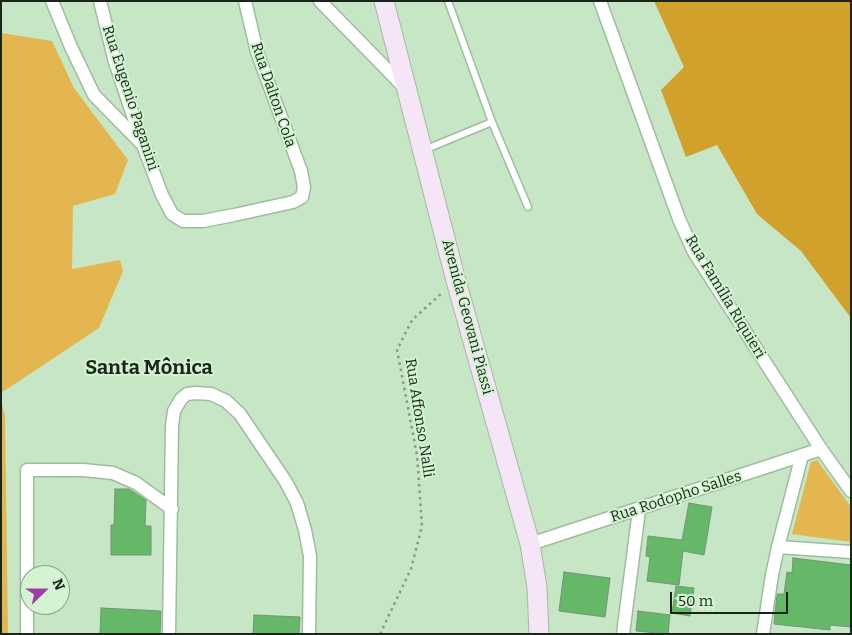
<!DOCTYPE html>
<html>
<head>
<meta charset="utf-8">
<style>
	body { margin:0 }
	#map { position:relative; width:852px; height:635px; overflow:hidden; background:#c6e6c6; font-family:Bitter,serif }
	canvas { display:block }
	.frame { position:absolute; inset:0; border:2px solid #192519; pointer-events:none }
	.north { position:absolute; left:20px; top:565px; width:50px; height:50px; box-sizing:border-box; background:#d3f3d3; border:1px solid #89a189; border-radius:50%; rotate:68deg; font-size:14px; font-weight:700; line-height:20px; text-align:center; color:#192519 }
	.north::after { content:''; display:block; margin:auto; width:18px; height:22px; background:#9d3da5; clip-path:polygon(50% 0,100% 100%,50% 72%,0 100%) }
	.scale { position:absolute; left:670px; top:592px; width:118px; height:22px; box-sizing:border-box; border:2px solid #192519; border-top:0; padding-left:6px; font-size:15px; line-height:18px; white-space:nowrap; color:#192519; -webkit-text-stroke:4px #d3f3d3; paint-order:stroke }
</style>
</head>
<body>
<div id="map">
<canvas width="852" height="635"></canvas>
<div class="frame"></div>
<div class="north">N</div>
<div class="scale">50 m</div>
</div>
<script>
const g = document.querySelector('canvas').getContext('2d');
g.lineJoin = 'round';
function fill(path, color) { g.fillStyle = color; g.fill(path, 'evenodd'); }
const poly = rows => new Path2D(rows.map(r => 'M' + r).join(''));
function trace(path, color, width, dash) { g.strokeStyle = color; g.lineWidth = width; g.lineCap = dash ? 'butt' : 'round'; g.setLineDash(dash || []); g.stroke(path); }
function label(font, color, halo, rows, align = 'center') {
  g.font = font + ' Bitter,serif'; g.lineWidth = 4; g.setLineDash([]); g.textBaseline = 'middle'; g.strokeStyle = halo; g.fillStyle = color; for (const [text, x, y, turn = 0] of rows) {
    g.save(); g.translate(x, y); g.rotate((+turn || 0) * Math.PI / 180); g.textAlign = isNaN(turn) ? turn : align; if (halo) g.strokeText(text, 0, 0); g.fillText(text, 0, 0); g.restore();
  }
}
const green = poly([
	[1,33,52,41,74,88,128,160,115,194,73,206,72,269,120,260,123,271,99,328,1,393],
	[1,400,5,416,8,634,1,634],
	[817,460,851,507,851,542,792,534,811,462]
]);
const forest = poly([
	[654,1,851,1,851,318,801,251,757,214,717,145,686,157,661,90,684,67]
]);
const building = poly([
	[115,489,129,489,146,500,145,526,151,526,151,555,111,555,111,525,114,525,115,489],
	[689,503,712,507,704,555,683,551,679,585,647,581,650,557,646,556,648,536,682,540,689,503],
	[793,558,851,565,851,627,830,625,830,630,774,624,777,594,784,594,787,572,792,573,793,558],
	[564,572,610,578,605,617,559,611,564,572],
	[676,586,694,588,690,616,672,613,676,586],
	[101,608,161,611,160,634,100,634,101,608],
	[638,611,670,615,668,634,636,631,638,611],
	[254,615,300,617,299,634,253,634,254,615]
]);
const path = poly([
	[380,634,411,569,422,526,417,455,397,350,412,320,442,293]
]);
const service = poly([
	[448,1,492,122,528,207],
	[424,150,492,122]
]);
const minor = poly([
	[52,1,71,47,94,95,141,143],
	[100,1,115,62,143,145,162,195,172,214,183,221,203,221,234,215,293,202,302,197,304,187,301,171,257,52,245,1],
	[320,1,406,89],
	[600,1,679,219,694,252,821,449,851,491],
	[530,544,821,449],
	[778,547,851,552],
	[27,634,27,470,83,470,113,473,136,483,172,509],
	[169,634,172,426,174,411,181,399,187,394,196,393,211,394,226,401,240,414,286,482,297,503,305,530,310,556,309,634],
	[623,634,639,510],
	[763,634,772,575,778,547,802,455]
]);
const secondary = poly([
	[384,1,456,281,530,544,537,587,539,634]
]);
const streetNames = [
	["Rua Dalton Cola",273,95,71],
	["Rua Eugenio Paganini",130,98,72],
	["Rua Família Riquieri",725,297,59],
	["Avenida Geovani Piassi",467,317,75],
	["Rua Affonso Nalli",419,418,81],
	["Rua Rodopho Salles",676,497,-18]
];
const districtNames = [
	["Santa Mônica",149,368]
];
fill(green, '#e3b650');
fill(forest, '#d1a12b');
fill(building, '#66b869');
trace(building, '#769376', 1);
trace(service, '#9fbd9e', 9);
trace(minor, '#9fbd9e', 15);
trace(secondary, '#9fbd9e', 21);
trace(path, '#849c84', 2.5, [2.5, 4]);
trace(service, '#fff', 6);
trace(minor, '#fff', 12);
trace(secondary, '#f6e4f7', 19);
label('15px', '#192519', '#d3f3d3', streetNames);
label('bold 20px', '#192519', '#d3f3d3', districtNames);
</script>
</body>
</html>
